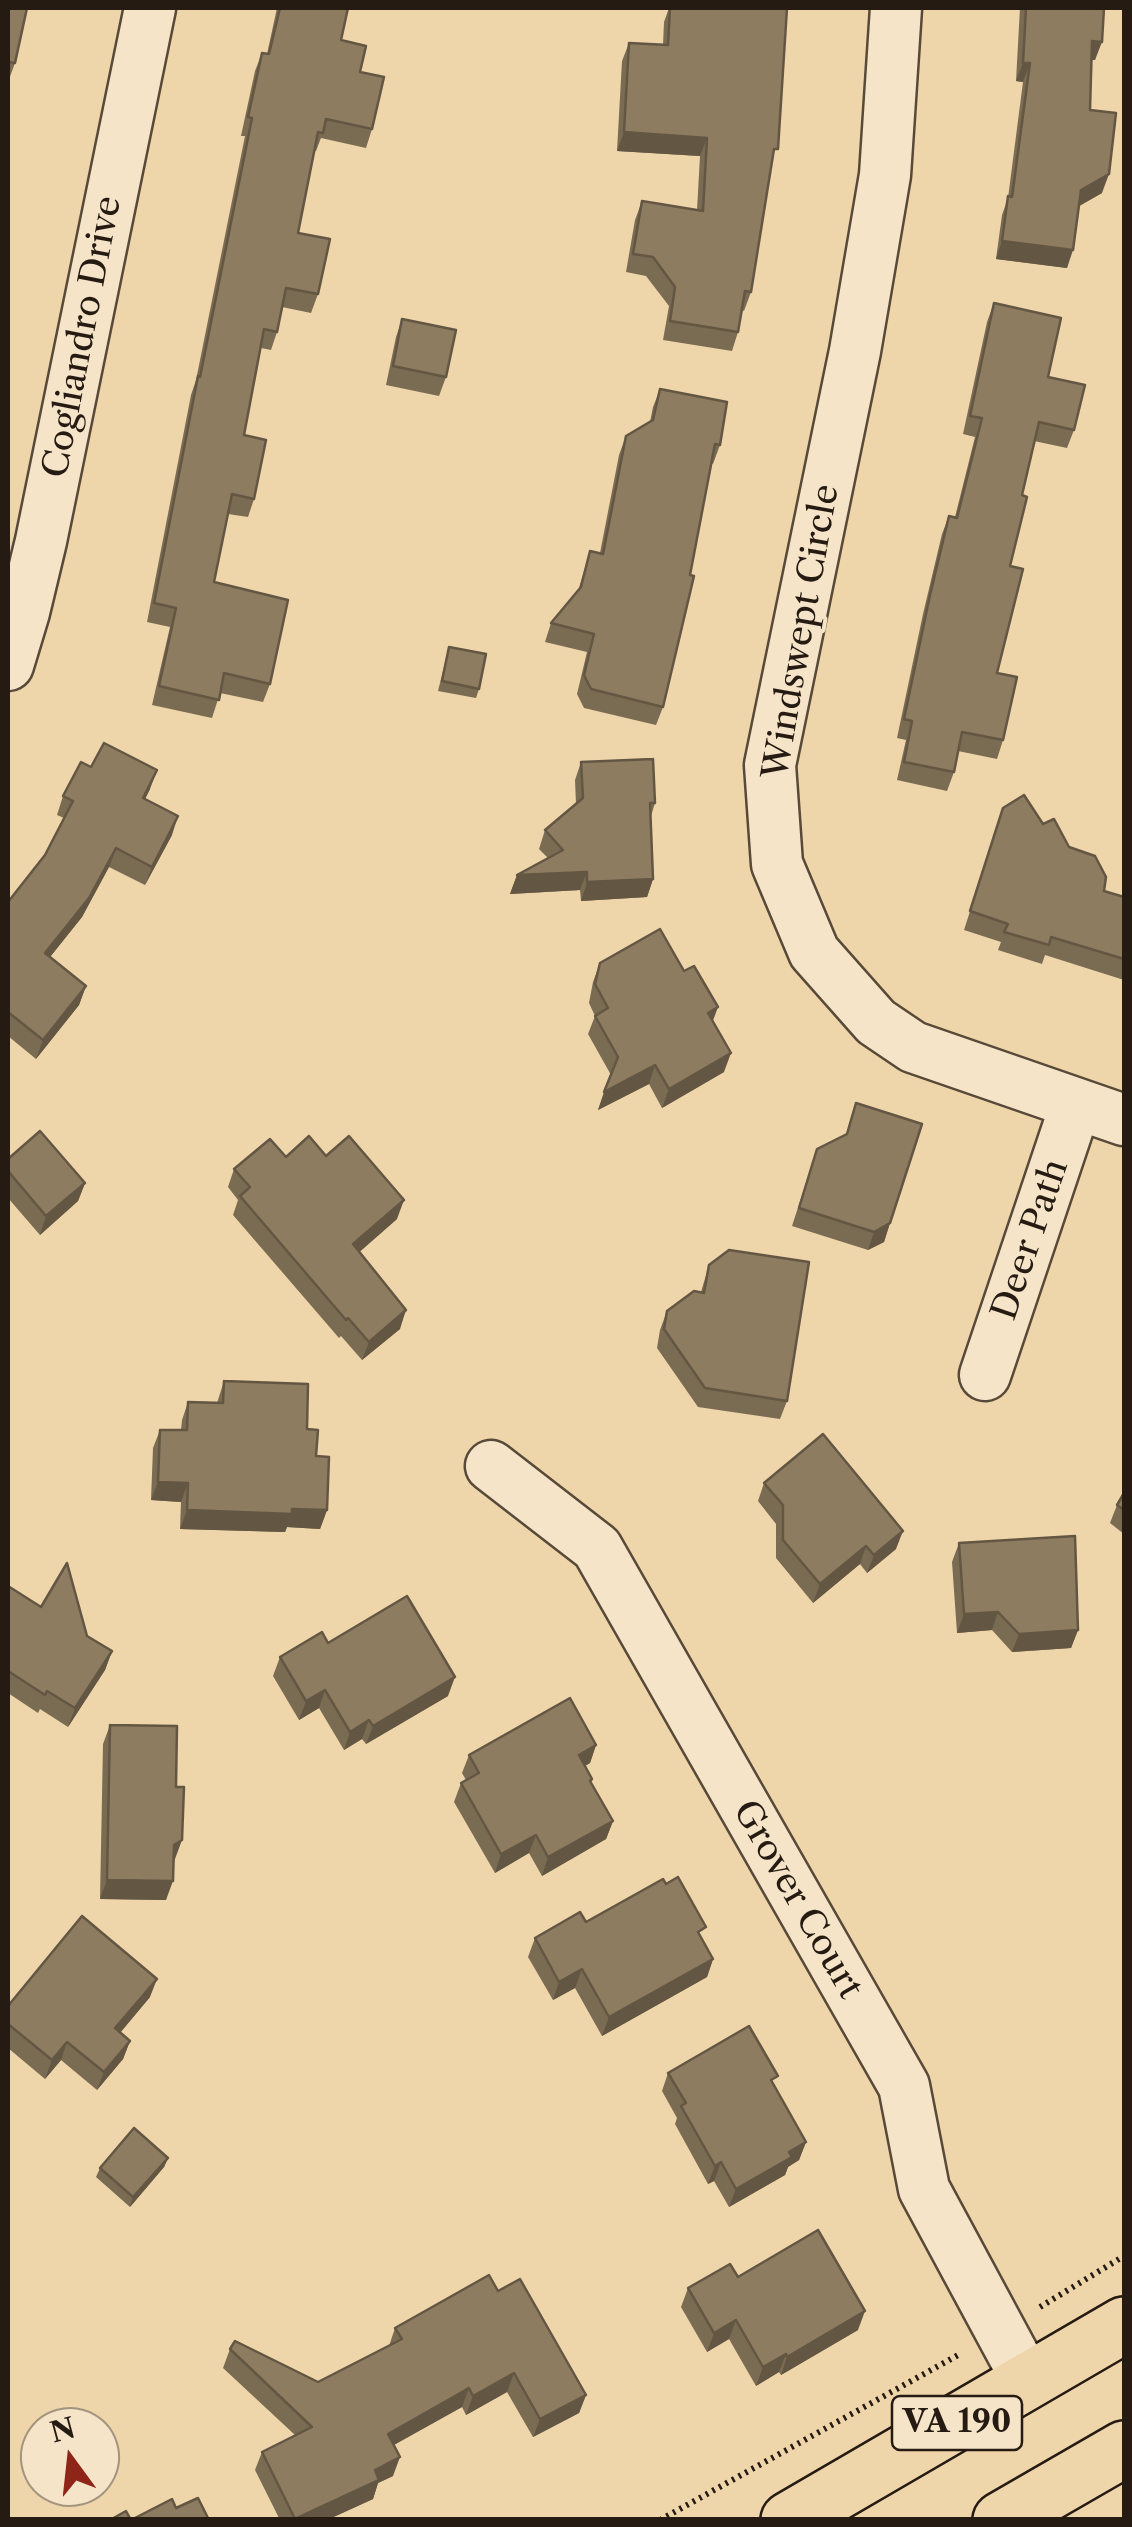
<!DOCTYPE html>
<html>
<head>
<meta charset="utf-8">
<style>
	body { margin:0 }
	#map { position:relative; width:1132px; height:2527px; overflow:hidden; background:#efd5aa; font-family:"Libre Caslon Text",serif }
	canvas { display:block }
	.frame { position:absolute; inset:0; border:10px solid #251b12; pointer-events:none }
	.north { position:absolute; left:20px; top:2407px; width:100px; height:100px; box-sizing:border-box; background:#f5e4c8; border:2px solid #a2947f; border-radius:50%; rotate:345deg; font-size:28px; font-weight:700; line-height:40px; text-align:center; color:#251b12 }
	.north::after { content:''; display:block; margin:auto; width:35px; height:45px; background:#8f2418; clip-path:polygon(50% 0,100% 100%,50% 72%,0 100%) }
</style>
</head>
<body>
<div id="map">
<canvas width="1132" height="2527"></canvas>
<div class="frame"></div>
<div class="north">N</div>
</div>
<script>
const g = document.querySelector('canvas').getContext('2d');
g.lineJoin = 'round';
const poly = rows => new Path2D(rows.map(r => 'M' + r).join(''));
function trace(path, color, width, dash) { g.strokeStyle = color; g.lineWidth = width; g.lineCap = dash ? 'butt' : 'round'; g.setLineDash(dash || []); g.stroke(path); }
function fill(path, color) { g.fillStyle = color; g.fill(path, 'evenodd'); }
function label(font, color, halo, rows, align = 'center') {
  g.font = font + ' "Libre Caslon Text",serif'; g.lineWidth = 8; g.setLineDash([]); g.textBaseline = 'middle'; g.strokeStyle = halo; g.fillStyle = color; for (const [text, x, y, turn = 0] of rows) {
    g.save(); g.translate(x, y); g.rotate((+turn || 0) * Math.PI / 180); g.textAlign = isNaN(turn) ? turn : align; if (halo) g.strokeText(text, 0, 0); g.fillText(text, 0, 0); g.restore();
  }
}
const path = poly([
	[1040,2307,1124,2256],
	[660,2520,960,2354]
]);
const street = poly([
	[896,8,885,175,855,351,770,765,777,864,814,952,876,1022,913,1047,1124,1120],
	[8,665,24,612,41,541,150,8],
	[985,1375,1076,1104],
	[491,1466,597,1548,904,2086,924,2189,1028,2382]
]);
const primary = poly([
	[789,2520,1124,2325],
	[1001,2520,1124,2449]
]);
const wall = poly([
	[8,8,15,63,8,82],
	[277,8,348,8,341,40,360,72,372,129,366,148,321,138,316,151,314,151,298,233,318,294,311,313,282,307,277,332,271,350,261,348,244,435,254,499,248,517,228,514,214,582,270,684,263,702,220,693,212,718,152,705,170,627,147,622,191,395,196,380,245,136,241,136,255,71,262,53,267,54],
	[669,8,787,8,771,166,751,292,744,311,742,310,738,332,732,351,663,340,669,306,646,276,626,272,635,220,642,201,697,210,700,156,617,151,622,61,629,43,663,45,664,22],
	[1020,8,1104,8,1095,60,1091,60,1090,110,1102,193,1079,206,1067,268,996,259,1002,215,1008,198,1023,82,1016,81],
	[994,303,1048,377,1074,430,1067,448,1034,441,1022,495,1010,566,997,673,1003,740,997,759,958,751,954,772,947,791,897,780,906,740,897,738,923,614,942,534,949,516,955,517,975,437,963,434,987,322],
	[402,319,446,377,439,396,386,385,396,337],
	[660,389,720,445,713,464,711,463,663,707,656,725,584,708,577,694,587,652,545,642,551,623,578,591,590,551,600,553,619,455,626,436,650,422,653,407],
	[449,647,479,689,476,698,438,691],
	[581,762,655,803,651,816,653,879,647,897,581,901,580,890,510,894,517,875,548,858,539,849,545,830,576,804,575,780],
	[91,767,150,789,145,799,172,835,145,885,109,867,82,917,50,957,86,986,79,1005,36,1059,8,1036,8,902,45,855,64,818,57,815,63,796],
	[1003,808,1043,824,1069,847,1104,891,1124,897,1124,980,1045,955,1042,964,998,950,1001,942,964,930],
	[600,963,713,1022,724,1072,662,1108,649,1084,598,1110,611,1075,588,1034,595,1016,589,1003,593,982],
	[856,1103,890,1223,884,1242,868,1250,792,1226,817,1149,846,1135],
	[326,1156,397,1219,359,1252,400,1329,362,1360,341,1336,339,1338,233,1215,238,1200,228,1187,234,1169,286,1157],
	[8,1159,85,1183,78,1201,40,1235,8,1198],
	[709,1265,787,1401,780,1419,698,1407,657,1348,660,1330,667,1311,701,1292],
	[224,1381,307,1429,316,1456,327,1510,320,1529,287,1527,285,1532,180,1529,181,1502,151,1500,153,1448,160,1430,181,1430,182,1420,188,1402,217,1403],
	[764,1483,896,1549,867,1573,860,1564,813,1603,776,1558,776,1524,758,1501],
	[1124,1493,1124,1534,1110,1523,1117,1505],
	[959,1543,1078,1630,1071,1648,1012,1652,992,1630,957,1633,952,1562],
	[8,1586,112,1651,105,1670,68,1727,40,1709,38,1713,8,1693],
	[328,1643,448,1696,366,1744,362,1739,344,1750,319,1708,299,1720,273,1676,280,1657],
	[110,1725,175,1859,173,1860,166,1900,100,1899,103,1744],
	[596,1745,590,1763,585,1766,592,1779,591,1782,613,1821,606,1839,542,1876,529,1853,495,1873,454,1802,461,1783,466,1780,462,1773,469,1755],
	[586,1922,702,1939,713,1959,707,1977,602,2036,575,1988,553,2000,528,1957,535,1938],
	[150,1997,120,2033,130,2041,123,2059,97,2090,61,2060,45,2079,8,2048,8,2006],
	[668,2073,774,2086,806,2142,799,2160,788,2167,785,2175,729,2207,714,2181,708,2184,675,2124,677,2118,662,2091],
	[168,2158,164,2167,130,2207,96,2177,100,2168],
	[738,2277,858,2330,781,2375,779,2372,756,2386,729,2339,707,2352,681,2307,688,2288],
	[498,2291,586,2395,579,2413,533,2437,507,2392,466,2415,462,2407,394,2445,393,2476,378,2483,373,2499,327,2520,280,2520,255,2470,262,2452,295,2435,223,2368,230,2349,318,2382,389,2346,395,2328]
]);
const shadedWall = poly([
	[1092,41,1102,42,1095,60,1085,59],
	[1023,63,1030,63,1023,82,1016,81],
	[624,132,707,138,700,156,617,151],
	[1109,174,1102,193,1074,209,1081,190],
	[1002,241,1073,250,1067,268,996,259],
	[157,770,150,789,136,817,143,798],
	[178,816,172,835,145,885,152,867],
	[116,848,109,867,82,917,38,972,45,953],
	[587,872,580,890,510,894,517,875],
	[653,879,647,897,581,901,587,882],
	[86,986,79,1005,36,1059,43,1040],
	[718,1007,711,1026,708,1013],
	[731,1053,724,1072,662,1108,669,1089],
	[655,1065,649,1084,598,1110,604,1092],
	[85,1183,78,1201,40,1235,46,1216],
	[404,1200,397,1219,347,1263,353,1244],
	[890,1223,884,1242,868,1250,874,1232],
	[406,1310,400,1329,362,1360,369,1342],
	[158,1482,188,1483,181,1502,151,1500],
	[292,1509,327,1510,320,1529,287,1527,285,1532,180,1529,187,1510],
	[903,1531,896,1549,867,1573,874,1555],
	[866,1546,860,1564,813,1603,820,1584],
	[998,1612,992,1630,957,1633,964,1614],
	[1078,1630,1071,1648,1012,1652,1019,1634],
	[112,1651,105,1670,68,1727,75,1708],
	[455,1677,448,1696,366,1744,373,1726],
	[325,1690,319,1708,299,1720,306,1701],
	[369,1720,362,1739,344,1750,350,1732],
	[596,1745,590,1763,572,1773,579,1755],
	[613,1821,606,1839,542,1876,548,1857],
	[536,1835,529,1853,495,1873,501,1854],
	[182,1840,175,1859,167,1864,174,1845],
	[107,1880,173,1881,166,1900,100,1899],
	[713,1959,707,1977,602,2036,609,2017],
	[582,1969,575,1988,553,2000,559,1982],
	[157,1979,150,1997,108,2047,115,2028],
	[130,2041,123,2059,97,2090,104,2072],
	[67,2042,61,2060,45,2079,52,2060],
	[806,2142,799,2160,788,2167,785,2175,729,2207,736,2189],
	[168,2158,164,2167,130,2207,133,2197],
	[721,2162,714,2181,708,2184,715,2166],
	[865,2311,858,2330,781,2375,787,2357],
	[736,2320,729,2339,707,2352,714,2333],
	[786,2354,779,2372,756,2386,763,2367],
	[514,2373,507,2392,466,2415,473,2396],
	[469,2388,462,2407,381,2452,388,2434],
	[586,2395,579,2413,533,2437,540,2419],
	[400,2457,393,2476,378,2483,373,2499,327,2520,295,2520,375,2470]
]);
const building = poly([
	[8,8,27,8,15,63,8,62,8,8],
	[280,8,348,8,341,40,366,46,360,72,384,77,372,129,326,119,323,133,318,132,298,233,330,239,318,294,286,288,277,332,264,329,244,435,266,440,254,499,232,494,214,582,288,600,270,684,224,673,219,700,159,686,176,608,154,603,198,376,200,377,252,118,248,117,262,53,269,54,280,8],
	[670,8,787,8,778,149,774,149,751,292,745,291,738,332,670,321,675,287,653,257,633,254,642,201,703,211,707,138,624,132,629,43,668,45,670,8],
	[1026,8,1104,8,1102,42,1092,41,1090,110,1116,113,1109,174,1081,190,1073,250,1002,241,1008,196,1012,197,1030,63,1023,63,1026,8],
	[994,303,1061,318,1048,377,1085,385,1074,430,1039,422,1022,495,1027,497,1010,566,1023,569,997,673,1017,677,1003,740,962,732,954,772,904,762,912,721,904,719,930,595,949,516,957,518,982,418,970,416,994,303],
	[402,319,456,330,446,377,393,366,402,319],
	[660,389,727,402,720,445,715,444,690,575,694,576,663,707,591,689,584,675,594,634,551,623,581,587,590,551,603,554,626,436,653,420,660,389],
	[449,647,486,654,479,689,442,681,449,647],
	[104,743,157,770,143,798,178,816,152,867,116,848,89,898,45,953,86,986,43,1040,8,1012,8,902,45,855,73,801,63,796,81,762,91,767,104,743],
	[653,759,655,803,650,803,653,879,587,882,587,872,517,875,563,850,545,830,583,798,581,762,653,759],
	[1024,795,1043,824,1054,819,1069,847,1095,856,1106,877,1104,891,1124,897,1124,959,1051,937,1049,945,1004,932,1008,924,970,911,1003,808,1024,795],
	[660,929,684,971,694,966,718,1007,708,1013,731,1053,669,1089,655,1065,604,1092,618,1057,595,1016,608,1008,595,984,600,963,660,929],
	[856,1103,922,1124,890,1223,874,1232,799,1208,817,1149,847,1134,856,1103],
	[40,1131,85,1183,46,1216,8,1171,8,1159,40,1131],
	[309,1136,326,1156,349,1136,404,1200,353,1244,406,1310,369,1342,348,1318,346,1320,240,1196,250,1187,234,1169,270,1139,286,1157,309,1136],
	[729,1250,809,1262,787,1401,705,1388,664,1329,667,1311,694,1291,704,1293,709,1265,729,1250],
	[224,1381,308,1384,307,1429,318,1430,316,1456,329,1457,327,1510,292,1509,292,1514,187,1510,188,1483,158,1482,160,1430,187,1430,188,1402,223,1403,224,1381],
	[823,1434,903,1531,874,1555,866,1546,820,1584,783,1540,783,1505,764,1483,823,1434],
	[1124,1493,1124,1510,1117,1505,1124,1493],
	[1075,1536,1078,1630,1019,1634,998,1612,964,1614,959,1543,1075,1536],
	[67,1563,87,1636,112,1651,75,1708,47,1691,45,1695,8,1671,8,1586,41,1607,67,1563],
	[407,1596,455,1677,373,1726,369,1720,350,1732,325,1690,306,1701,280,1657,322,1632,328,1643,407,1596],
	[570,1698,596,1745,579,1755,592,1779,590,1781,613,1821,548,1857,536,1835,501,1854,461,1783,479,1773,469,1755,570,1698],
	[110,1725,177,1726,176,1787,184,1787,182,1840,174,1845,173,1881,107,1880,110,1725],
	[678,1877,706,1927,698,1932,713,1959,609,2017,582,1969,559,1982,535,1938,580,1912,586,1922,663,1879,666,1884,678,1877],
	[82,1916,157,1979,115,2028,130,2041,104,2072,67,2042,52,2060,8,2024,8,2006,82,1916],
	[749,2026,778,2076,771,2080,806,2142,789,2152,792,2157,736,2189,721,2162,715,2166,681,2106,686,2103,668,2073,749,2026],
	[134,2128,168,2158,133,2197,100,2168,134,2128],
	[818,2230,865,2311,787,2357,786,2354,763,2367,736,2320,714,2333,688,2288,730,2264,738,2277,818,2230],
	[489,2275,498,2291,520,2279,586,2395,540,2419,514,2373,473,2396,469,2388,388,2434,400,2457,375,2470,379,2480,295,2519,262,2452,312,2427,230,2349,235,2341,318,2382,402,2339,395,2328,489,2275],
	[198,2498,209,2520,131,2520,172,2499,176,2508,198,2498],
	[126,2511,131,2520,110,2520,126,2511]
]);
const shields = [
	[957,2423,130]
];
const shieldNames = [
	["VA 190",957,2423]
];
const streetNames = [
	["Cogliandro Drive",83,337,-79],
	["Windswept Circle",802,632,-80],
	["Deer Path",1031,1240,-71],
	["Grover Court",797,1900,60]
];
trace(street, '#584a38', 55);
trace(primary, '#251b12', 60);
trace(path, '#251b12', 6, [2.5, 5]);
trace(street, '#f5e4c8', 50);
trace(primary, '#efd5aa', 55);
fill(wall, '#7a6b53');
fill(shadedWall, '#635744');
fill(building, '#8e7c61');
trace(building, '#635744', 2.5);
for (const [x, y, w] of shields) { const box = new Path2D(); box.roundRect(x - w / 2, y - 27, w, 54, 8); g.fillStyle = '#f5e4c8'; g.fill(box); trace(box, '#251b12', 2.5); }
label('bold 32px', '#251b12', null, shieldNames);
label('35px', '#251b12', '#f5e4c8', streetNames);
</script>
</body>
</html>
